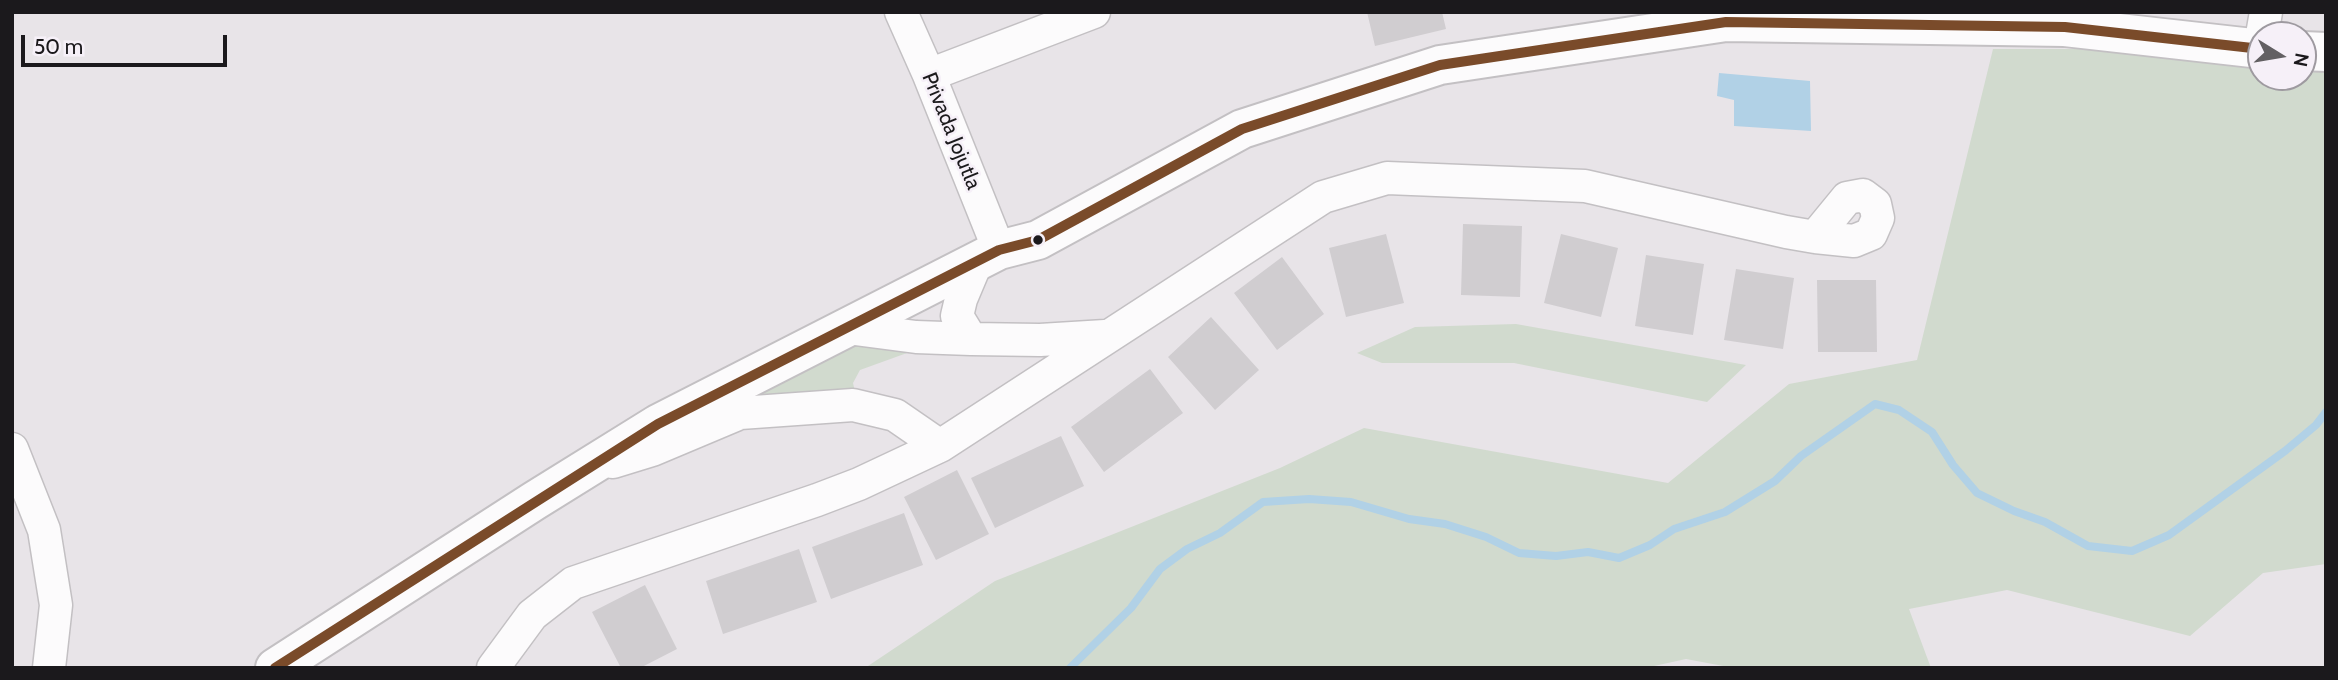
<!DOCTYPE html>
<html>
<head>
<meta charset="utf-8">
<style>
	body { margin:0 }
	#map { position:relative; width:2338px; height:680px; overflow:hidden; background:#e8e4e8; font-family:Cabin,sans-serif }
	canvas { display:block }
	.frame { position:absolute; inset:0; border:14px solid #1b191c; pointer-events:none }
	.north { position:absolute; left:2247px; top:21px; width:70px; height:70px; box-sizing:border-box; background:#f6f0f8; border:2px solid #9e9aa0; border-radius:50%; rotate:101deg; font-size:19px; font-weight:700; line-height:28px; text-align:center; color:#1b191c }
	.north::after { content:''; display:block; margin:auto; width:24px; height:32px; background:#636063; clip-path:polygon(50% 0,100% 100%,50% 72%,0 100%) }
	.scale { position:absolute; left:21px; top:35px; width:206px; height:32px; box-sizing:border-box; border:4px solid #1b191c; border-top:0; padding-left:9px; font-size:21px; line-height:24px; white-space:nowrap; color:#1b191c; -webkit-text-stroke:5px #f6f0f8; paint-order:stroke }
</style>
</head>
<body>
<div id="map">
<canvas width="2338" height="680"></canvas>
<div class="frame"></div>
<div class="north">N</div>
<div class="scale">50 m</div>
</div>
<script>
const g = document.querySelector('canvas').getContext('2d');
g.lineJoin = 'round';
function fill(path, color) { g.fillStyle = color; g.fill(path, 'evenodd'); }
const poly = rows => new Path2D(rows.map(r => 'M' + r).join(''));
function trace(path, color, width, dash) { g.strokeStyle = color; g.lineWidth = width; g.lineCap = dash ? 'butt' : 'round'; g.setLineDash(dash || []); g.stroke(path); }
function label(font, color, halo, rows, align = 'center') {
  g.font = font + ' Cabin,sans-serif'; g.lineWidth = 5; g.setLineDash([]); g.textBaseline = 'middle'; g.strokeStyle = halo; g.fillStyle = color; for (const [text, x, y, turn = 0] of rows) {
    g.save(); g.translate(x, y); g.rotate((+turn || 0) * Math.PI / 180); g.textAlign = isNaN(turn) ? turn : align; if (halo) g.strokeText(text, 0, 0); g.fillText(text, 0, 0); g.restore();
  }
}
const green = poly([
	[1993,49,2261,49,2261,77,2303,77,2303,51,2326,52,2326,564,2263,573,2190,636,2007,590,1909,609,1931,668,1734,668,1686,659,1645,668,865,668,995,581,1280,468,1364,428,1668,483,1789,384,1917,360],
	[1516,324,1746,365,1707,402,1514,363,1382,363,1357,353,1415,327],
	[861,342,907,353,860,370,853,383,855,392,783,393,726,404]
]);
const water = poly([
	[1719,73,1810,81,1811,131,1734,126,1734,100,1717,96]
]);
const stream = poly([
	[1070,668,1131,608,1160,569,1187,549,1220,533,1263,502,1309,499,1351,502,1409,519,1445,524,1486,537,1519,553,1556,556,1588,552,1619,558,1650,545,1674,529,1725,512,1775,481,1801,456,1875,404,1899,410,1932,432,1953,465,1977,493,2014,511,2045,522,2088,546,2132,551,2169,535,2285,451,2316,425,2326,412]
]);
const building = poly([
	[1367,12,1442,12,1446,29,1375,46],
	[1463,224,1522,226,1520,297,1461,295],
	[1386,234,1404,303,1346,317,1329,248],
	[1561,234,1618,248,1601,317,1544,303],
	[1646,255,1704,264,1693,335,1635,326],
	[1282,257,1324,314,1277,350,1234,293],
	[1736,269,1794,278,1783,349,1724,340],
	[1817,280,1876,280,1877,352,1818,352],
	[1211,317,1259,370,1215,410,1168,357],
	[1150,369,1183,413,1104,472,1071,427],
	[1061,436,1084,486,995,528,971,478],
	[957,470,989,534,936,560,904,497],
	[904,513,923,565,831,599,812,547],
	[799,549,817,602,723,634,706,581],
	[645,585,677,649,640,668,621,668,592,612]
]);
const minor = poly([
	[901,12,929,75,999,250],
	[2262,35,2266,12],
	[929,75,1094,12],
	[977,261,961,299,957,316,971,339,1040,340,1105,336],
	[847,328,916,337,971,339],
	[12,449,44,530,56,605,49,668],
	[613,462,652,450,740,413,853,405,895,415,940,446],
	[493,668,532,615,573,583,817,500,859,484,940,446,1323,197,1387,178,1585,186,1786,232,1815,237,1854,241,1871,234,1878,218,1875,204,1863,195,1847,198,1815,237]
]);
const tertiary = poly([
	[2303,51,2326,52],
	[275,668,534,501,658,424,999,250,1038,240,1242,129,1440,65,1726,22,2065,27,2261,49]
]);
const bus1 = poly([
	[275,668,658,424,999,250,1038,240,1242,129,1440,65,1726,22,2065,27,2261,49]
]);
const markers = [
	[1038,240,6,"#1b191c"]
];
const streetNames = [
	["Privada Jojutla",951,131,68]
];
fill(green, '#d1dace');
fill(water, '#b1d1e6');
trace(stream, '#b1d1e6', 8);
fill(building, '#d0cdd0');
trace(minor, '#c3c0c3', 35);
trace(tertiary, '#c3c0c3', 42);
trace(minor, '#fcfbfc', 32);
trace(tertiary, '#fcfbfc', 38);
trace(bus1, '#7a4b2a', 10);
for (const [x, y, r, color] of markers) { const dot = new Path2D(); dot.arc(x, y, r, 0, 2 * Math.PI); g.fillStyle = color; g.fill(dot); trace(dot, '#f6f0f8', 2.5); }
label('21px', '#1b191c', '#f6f0f8', streetNames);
</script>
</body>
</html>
